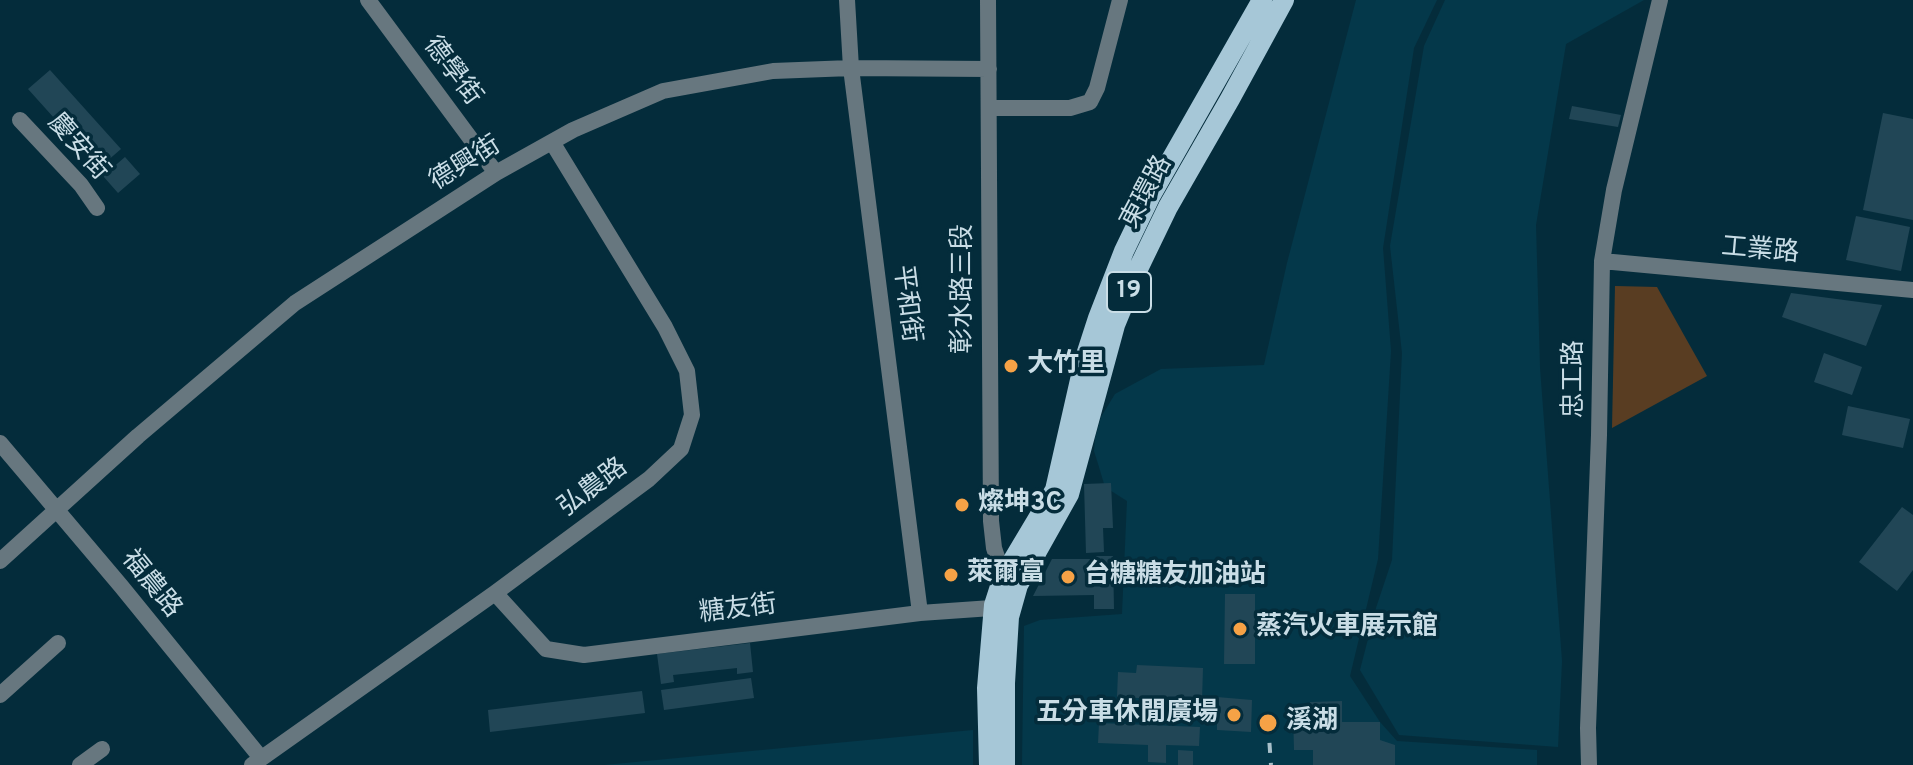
<!DOCTYPE html>
<html>
<head>
<meta charset="utf-8">
<style>
	body { margin:0 }
	canvas { display:block; background:#042c3b }
</style>
</head>
<body>
<canvas width="1913" height="765"></canvas>
<script>
const g = document.querySelector('canvas').getContext('2d');
g.lineJoin = 'round';
function fill(path, color) { g.fillStyle = color; g.fill(path, 'evenodd'); }
const poly = rows => new Path2D(rows.map(r => 'M' + r).join(''));
function trace(path, color, width, dash) { g.strokeStyle = color; g.lineWidth = width; g.lineCap = dash ? 'butt' : 'round'; g.setLineDash(dash || []); g.stroke(path); }
function label(font, color, halo, rows, align = 'center') {
  g.font = font + ' Overpass,"Noto Sans TC",sans-serif'; g.lineWidth = 7; g.setLineDash([]); g.textBaseline = 'middle'; g.strokeStyle = halo; g.fillStyle = color; for (const [text, x, y, turn = 0] of rows) {
    g.save(); g.translate(x, y); g.rotate((+turn || 0) * Math.PI / 180); g.textAlign = isNaN(turn) ? turn : align; if (halo) g.strokeText(text, 0, 0); g.fillText(text, 0, 0); g.restore();
  }
}
const built = poly([
	[1356,0,1437,0,1414,48,1383,248,1391,351,1378,559,1350,676,1380,722,1397,741,1537,750,1537,765,1022,765,1024,626,1040,620,1122,614,1127,501,1105,487,1099,467,1094,451,1095,438,1101,417,1115,394,1161,369,1264,365,1287,263],
	[1445,0,1644,0,1566,44,1536,225,1540,368,1562,661,1558,747,1399,735,1360,670,1376,608,1392,560,1402,353,1390,246,1424,46],
	[973,730,973,765,604,765]
]);
const green = poly([
	[1615,286,1657,287,1707,376,1612,428]
]);
const building = poly([
	[50,70,121,149,99,168,28,89],
	[1572,106,1621,115,1618,127,1569,119],
	[1883,113,1913,119,1913,220,1863,210],
	[125,157,140,174,118,193,103,176],
	[1856,216,1910,227,1901,271,1846,260],
	[1791,293,1882,305,1866,346,1782,317],
	[1824,353,1862,367,1852,395,1814,382],
	[1848,406,1910,419,1903,448,1842,435],
	[1111,483,1113,528,1103,528,1104,552,1086,553,1084,484],
	[1902,507,1913,515,1913,570,1897,591,1859,562],
	[1093,556,1113,556,1114,609,1094,609,1094,595,1033,596,1052,559,1094,559],
	[1225,594,1255,594,1255,664,1224,664],
	[750,643,753,672,737,674,737,668,673,675,674,682,661,684,657,654],
	[1137,665,1203,668,1202,701,1117,697,1118,672,1136,673],
	[751,678,754,698,664,710,661,690],
	[642,691,645,713,490,732,488,710],
	[1217,697,1252,700,1251,732,1217,730],
	[1342,701,1342,722,1380,722,1380,740,1395,745,1395,765,1313,765,1313,750,1294,750,1293,712,1310,712,1310,702],
	[1099,723,1200,727,1199,746,1166,745,1166,763,1148,762,1148,745,1098,743],
	[1178,750,1193,751,1193,765,1178,765]
]);
const minor = poly([
	[368,0,496,173],
	[847,0,851,68,920,613],
	[988,0,991,521,994,548,1006,584],
	[989,108,1070,108,1090,102,1097,88,1120,0],
	[20,120,81,185,97,208],
	[1602,261,1913,290],
	[0,443,121,586,261,758],
	[0,561,138,436,295,303,496,173,573,130,663,91,773,71,851,68,989,69],
	[495,593,546,649,584,655,920,613,1006,607],
	[0,695,58,643],
	[80,765,102,749],
	[252,765,495,593,649,479,681,449,692,415,687,371,665,327,552,142],
	[1589,765,1588,728,1599,435,1602,261,1614,190,1660,0]
]);
const major = poly([
	[989,765,987,688,994,605,1003,577,1055,490,1085,358,1098,318,1124,251,1151,195,1262,0],
	[1005,765,1005,683,1009,617,1018,585,1069,494,1115,325,1139,267,1168,207,1230,99,1284,0]
]);
const rail = poly([
	[1268,723,1271,765]
]);
const markers = [
	[1011,366,8,"#f6a246"],
	[962,505,8,"#f6a246"],
	[951,575,8,"#f6a246"],
	[1068,577,8,"#f6a246"],
	[1240,629,8,"#f6a246"],
	[1234,715,8,"#f6a246"],
	[1268,723,10,"#f6a246"]
];
const shields = [
	[1129,292,44]
];
const shieldNames = [
	["19",1129,292]
];
const streetNames = [
	["德學街",451,72,53],
	["慶安街",77,148,49],
	["德興街",466,165,-32],
	["東環路",1148,193,-62],
	["工業路",1760,252,5],
	["彰水路三段",965,289,-90],
	["平和街",905,304,83],
	["忠工路",1576,379,-90],
	["弘農路",594,489,-37],
	["福農路",150,585,51],
	["糖友街",738,611,-7]
];
const poiNames = [
	["大竹里",1027,366],
	["燦坤3C",978,505],
	["萊爾富",967,575],
	["台糖糖友加油站",1084,577],
	["蒸汽火車展示館",1256,629],
	["五分車休閒廣場",1218,715,"right"],
	["溪湖",1286,723]
];
fill(built, '#04384a');
fill(green, '#593d22');
fill(building, '#214656');
trace(minor, '#67777f', 16);
trace(major, '#a6c7d7', 20);
trace(rail, '#a9c0ca', 4, [10, 10]);
for (const [x, y, r, color] of markers) { const dot = new Path2D(); dot.arc(x, y, r, 0, 2 * Math.PI); g.fillStyle = color; g.fill(dot); trace(dot, '#042c3b', 3); }
for (const [x, y, w] of shields) { const box = new Path2D(); box.roundRect(x - w / 2, y - 20, w, 40, 6); g.fillStyle = '#042c3b'; g.fill(box); trace(box, '#c9dde6', 2); }
label('bold 24px', '#c9dde6', null, shieldNames);
label('26px', '#c9dde6', '#042c3b', streetNames);
label('bold 26px', '#c9dde6', '#042c3b', poiNames, 'left');
</script>
</body>
</html>
